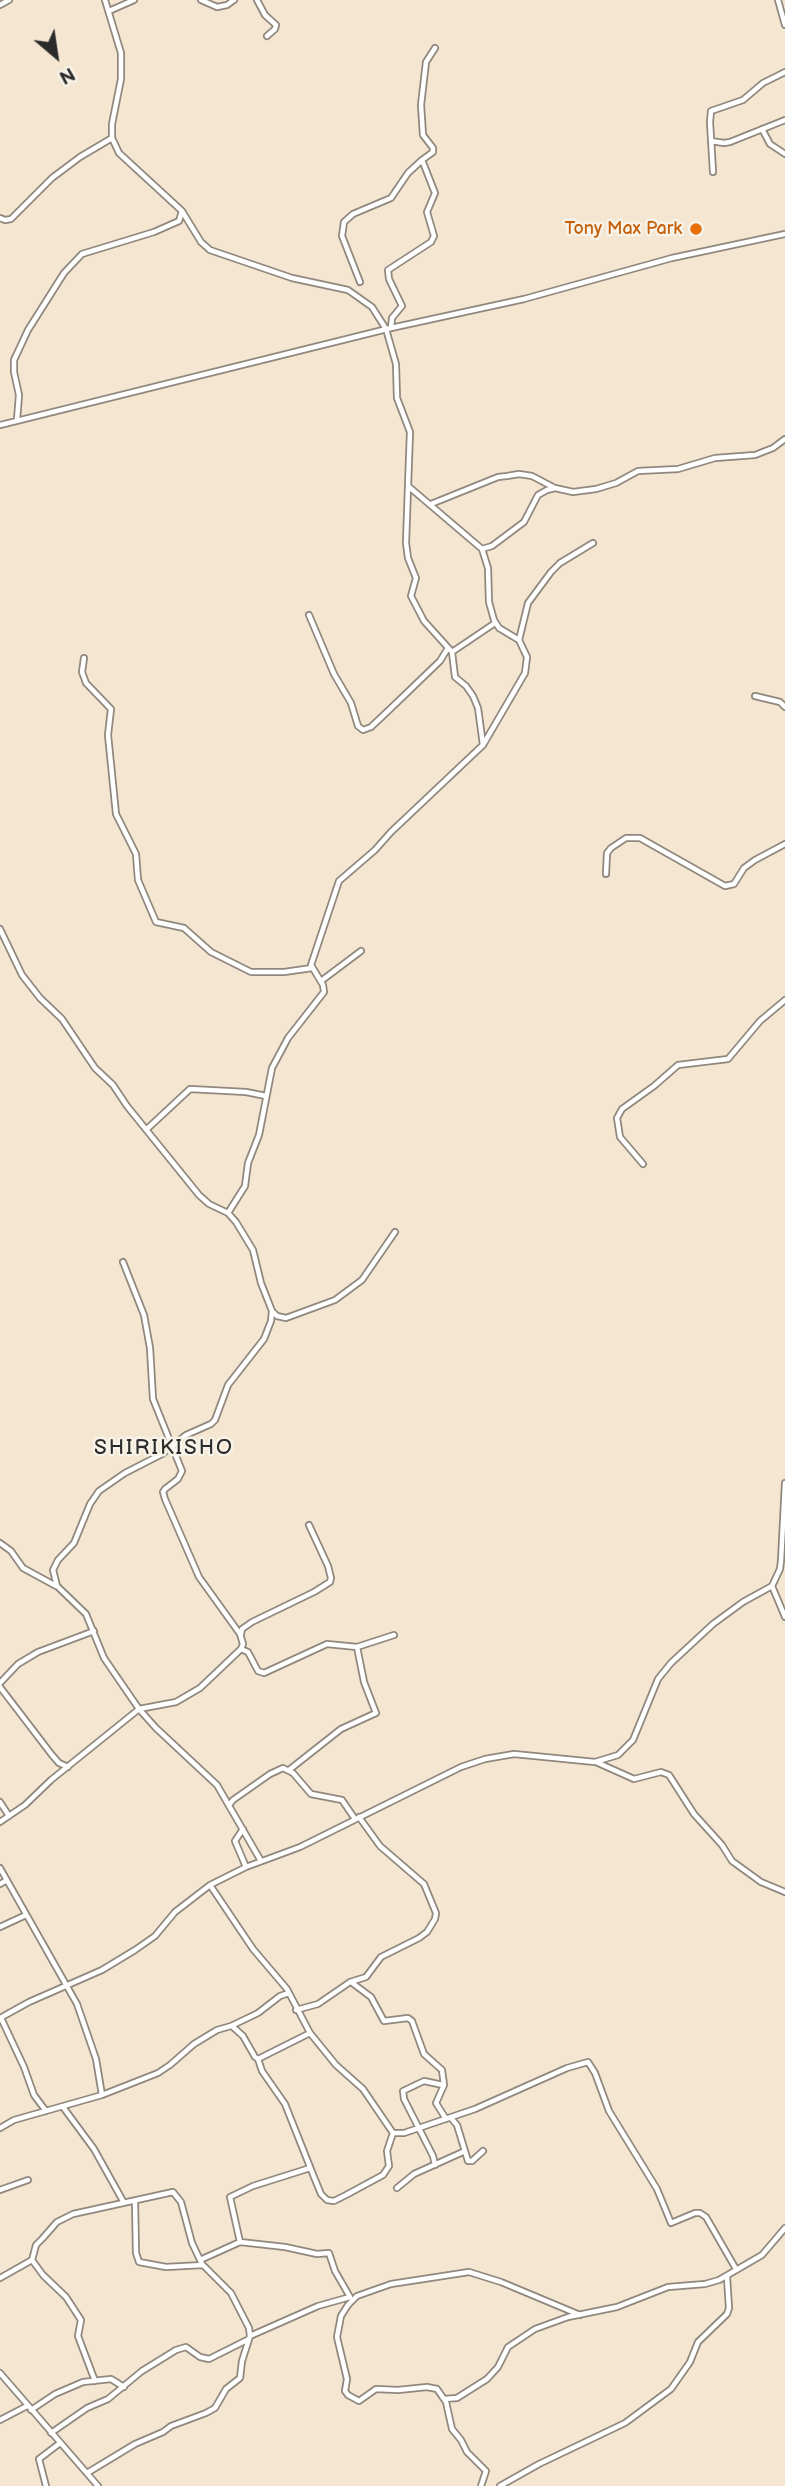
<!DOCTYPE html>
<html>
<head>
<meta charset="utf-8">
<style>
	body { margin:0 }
	#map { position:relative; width:785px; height:2486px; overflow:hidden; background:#f5e6d2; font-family:"Balsamiq Sans",sans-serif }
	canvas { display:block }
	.north { position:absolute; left:21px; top:21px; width:70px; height:70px; -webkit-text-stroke:5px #f7f3e8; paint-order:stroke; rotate:151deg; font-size:19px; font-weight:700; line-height:28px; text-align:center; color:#2b2b2b }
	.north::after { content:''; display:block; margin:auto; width:24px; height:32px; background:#2b2b2b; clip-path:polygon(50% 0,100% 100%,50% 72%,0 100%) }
</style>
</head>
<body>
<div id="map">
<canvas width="785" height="2486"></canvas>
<div class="north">N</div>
</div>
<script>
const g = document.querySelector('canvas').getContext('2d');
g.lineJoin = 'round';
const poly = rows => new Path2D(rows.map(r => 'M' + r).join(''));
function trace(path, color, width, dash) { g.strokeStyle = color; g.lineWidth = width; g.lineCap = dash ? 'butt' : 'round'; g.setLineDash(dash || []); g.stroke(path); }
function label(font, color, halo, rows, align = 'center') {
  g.font = font + ' "Balsamiq Sans",sans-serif'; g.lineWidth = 5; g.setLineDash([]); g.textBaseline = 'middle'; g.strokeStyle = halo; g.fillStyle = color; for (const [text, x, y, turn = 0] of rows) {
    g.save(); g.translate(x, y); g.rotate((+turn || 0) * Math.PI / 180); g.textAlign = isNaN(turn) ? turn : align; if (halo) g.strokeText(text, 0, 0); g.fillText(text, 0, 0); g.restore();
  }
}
const minor = poly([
	[105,0,121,53,121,79,112,124,112,138,119,153,182,211,201,242,210,250,292,278,348,290,372,307,386,329,396,364,397,398,410,432,408,486,482,549,488,568,489,602,494,620,499,628,519,640,527,657,525,673,483,745,391,832,375,850,339,881,311,965,323,985,324,992,288,1038,272,1068,259,1135,248,1163,245,1186,228,1213],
	[201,0,217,7,227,5,234,0],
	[257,0,265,15,276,25,275,29,267,36],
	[778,0,785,25],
	[0,5,9,0],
	[109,11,134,0],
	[762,129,770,144,785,154],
	[711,141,724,143,730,142,785,120],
	[713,172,710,122,711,111,743,100,763,83,785,72],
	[0,218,5,220,11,219,52,178,80,157,112,138],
	[360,282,342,236,344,222,353,214,391,198,408,173,422,160],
	[391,328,392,318,402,306,389,279,388,270,431,242,434,236,427,212,435,193,422,160,433,152,433,148,423,135,421,105,426,62,435,48],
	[17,420,19,395,14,372,14,360,28,330,64,273,82,254,154,232,179,221,182,211],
	[0,425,391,328,524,299,672,258,785,234],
	[408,487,406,543,408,558,416,578,411,596,424,621,452,652,455,677,466,686,473,696,478,708,483,745],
	[431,504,498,477,507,476,519,474,532,476,553,487],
	[482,549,492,546,524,522,538,495,547,490,555,488,573,492,596,489,616,483,638,471,678,469,715,458,755,455,773,448,785,439],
	[309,615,334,674,351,703,358,726,363,730,371,727,388,711,440,661,448,648],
	[519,640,528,603,551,572,560,563,593,543],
	[452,652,495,623],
	[84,658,82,672,86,683,111,709,108,735,116,814,136,854,138,880,156,922,184,928,211,952,251,972,284,972,312,968],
	[755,696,780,702,785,707],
	[606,874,607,853,611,848,626,838,640,838,725,886,734,884,744,868,755,860,785,844],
	[0,929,22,975,40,998,62,1019,95,1068,113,1085,127,1106,199,1195,209,1204,228,1213,236,1222,253,1250,261,1283,272,1311,271,1321,264,1339,228,1385,215,1420,211,1424,186,1435,162,1454,125,1473,99,1491,90,1504,74,1543,58,1560,53,1570,57,1586,86,1614,104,1658,139,1709,156,1728,217,1785,261,1861],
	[321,981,361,951],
	[147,1129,190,1089,246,1092,266,1096],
	[643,1164,620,1137,617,1118,622,1109,654,1086,678,1065,728,1059,760,1021,785,1000],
	[273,1312,277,1316,286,1318,335,1300,362,1280,395,1232],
	[0,1543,11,1551,23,1568,56,1586],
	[772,1586,785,1617],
	[241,1634,242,1629,252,1622,314,1592,330,1582,331,1578,328,1566,309,1525],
	[241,1649,248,1652,258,1671,264,1673,327,1644,357,1647,394,1635],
	[0,1683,18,1664,38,1652,94,1631],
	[0,1687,52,1755,59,1763,68,1767],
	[596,1762,634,1779,661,1772,669,1775,694,1814,722,1845,732,1861,761,1882,785,1892],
	[289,1770,341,1729,376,1713,364,1682,357,1647],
	[0,1802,9,1816],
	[230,1804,233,1800,270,1774,283,1768,293,1773,311,1794,342,1800,355,1819],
	[0,1822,25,1805,51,1780,139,1709,176,1702,200,1688,241,1649,243,1644,240,1634,199,1577,165,1499,163,1492,165,1489,178,1479,182,1471,153,1399,150,1348,144,1315,123,1262],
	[243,1829,235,1841,246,1867],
	[0,1868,77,2004,96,2059,102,2095],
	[0,1884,7,1880],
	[210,1885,253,1949,287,1989,310,2033,336,2065,363,2089,393,2133,404,2133,475,2109,567,2068,588,2062,595,2073,609,2111,657,2189,671,2223,695,2213,700,2213,706,2217,736,2269],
	[0,1927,26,1915],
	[351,1982,371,1997,384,2021,408,2018,412,2021,424,2054,442,2070,444,2085,436,2103,446,2119],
	[296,2010,318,2004,350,1982,366,1977,381,1957,419,1938,427,1932,435,1919,436,1913,424,1884,380,1846,359,1817],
	[0,2018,29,2002,102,1970,135,1950,155,1936,175,1912,210,1885,246,1867,300,1847,461,1767,485,1759,514,1754,595,1762,618,1755,633,1740,658,1679,671,1663,713,1624,743,1602,772,1586,780,1569,781,1561,785,1483],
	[1,2018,24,2067,34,2095,46,2111],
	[232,2026,243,2036,255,2057,258,2059,310,2033],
	[258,2059,262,2071,285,2104,314,2177,321,2194,327,2200,334,2201,346,2195,383,2175,389,2166,387,2151,393,2133],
	[63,2107,94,2149,123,2201],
	[451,2118,457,2125,468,2161,472,2161,483,2151],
	[0,2128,14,2120,102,2095,158,2073,170,2065,194,2044,217,2030,231,2026,258,2013,280,1996,289,1993],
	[435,2165,433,2156,404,2099,403,2091,424,2081,443,2085],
	[397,2188,414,2174,465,2151],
	[0,2190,28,2180],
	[240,2242,230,2197,253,2186,310,2168],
	[200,2260,240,2242,285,2247,317,2254,329,2253,335,2271,350,2297],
	[0,2278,32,2260],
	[250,2336,318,2306,350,2297],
	[0,2373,98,2486],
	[95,2381,78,2336,81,2320,66,2297,43,2275,32,2260,36,2245,42,2239,57,2222,73,2214,173,2192,181,2202,192,2243,202,2264],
	[444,2399,457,2398,487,2379,498,2367,508,2347,535,2329,568,2317,617,2307,668,2287,705,2284,719,2280,762,2255,785,2228],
	[31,2410,55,2394,83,2382,111,2379,124,2387],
	[0,2420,27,2406],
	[51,2433,87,2408,108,2399,142,2371,176,2350,186,2347,200,2357,209,2359,249,2339],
	[87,2473,135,2444,163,2432,171,2426,206,2413,215,2408,226,2389,240,2378,242,2361,250,2336,249,2328,231,2293,203,2265,166,2267,139,2262,136,2253,135,2201],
	[46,2486,39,2459,60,2443],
	[481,2486,486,2471,467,2452,461,2440,452,2429,446,2402,437,2389,427,2387,398,2390,376,2389,359,2401,348,2395,345,2391,347,2379,337,2337,341,2316,348,2305,357,2296,391,2284,469,2272,501,2282,580,2315],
	[500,2486,539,2464,625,2423,671,2389,690,2362,698,2342,727,2314,729,2308,727,2277]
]);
const markers = [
	[696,229,7,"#e8710a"]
];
const foodNames = [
	["Tony Max Park",682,229]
];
const quarterNames = [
	["SHIRIKISHO",164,1449]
];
trace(minor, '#90887e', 8);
trace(minor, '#fff', 4.5);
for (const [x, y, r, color] of markers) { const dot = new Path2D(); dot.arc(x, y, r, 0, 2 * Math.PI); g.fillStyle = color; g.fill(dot); trace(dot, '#f7f3e8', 2.5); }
label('18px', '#c56008', '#f7f3e8', foodNames, 'right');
g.letterSpacing = '2px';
label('21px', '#2b2b2b', '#f7f3e8', quarterNames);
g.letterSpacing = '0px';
</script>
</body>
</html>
